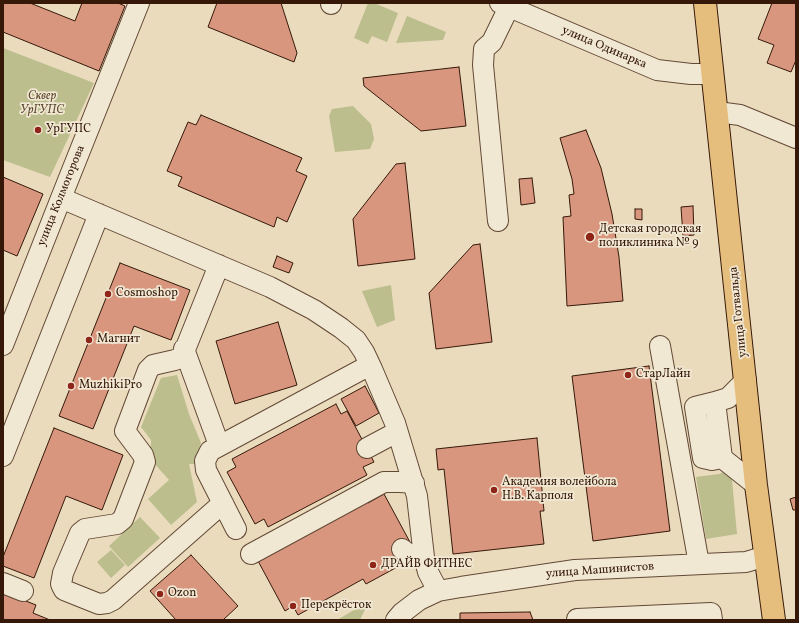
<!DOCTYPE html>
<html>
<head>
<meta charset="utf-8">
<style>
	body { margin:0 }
	#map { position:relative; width:799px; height:623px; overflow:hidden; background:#eadbbd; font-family:Vollkorn,serif }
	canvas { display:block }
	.frame { position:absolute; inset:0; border:4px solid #351808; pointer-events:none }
</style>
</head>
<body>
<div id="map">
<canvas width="799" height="623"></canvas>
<div class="frame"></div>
</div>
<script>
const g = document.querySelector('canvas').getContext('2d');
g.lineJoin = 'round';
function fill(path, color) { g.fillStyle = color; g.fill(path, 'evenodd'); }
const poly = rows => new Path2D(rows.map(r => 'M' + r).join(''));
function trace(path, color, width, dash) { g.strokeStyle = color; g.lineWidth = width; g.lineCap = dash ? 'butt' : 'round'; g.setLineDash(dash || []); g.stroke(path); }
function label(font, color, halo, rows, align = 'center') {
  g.font = font + ' Vollkorn,serif'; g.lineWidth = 3.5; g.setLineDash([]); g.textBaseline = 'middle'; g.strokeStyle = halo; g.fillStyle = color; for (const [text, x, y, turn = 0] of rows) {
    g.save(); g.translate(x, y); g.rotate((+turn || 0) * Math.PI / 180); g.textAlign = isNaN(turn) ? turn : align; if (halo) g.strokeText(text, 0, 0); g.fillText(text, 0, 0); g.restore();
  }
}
const green = poly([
	[368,3,374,3,398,13,387,42,372,36,368,44,354,38],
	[407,16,446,32,443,40,396,43],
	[3,48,94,83,50,177,3,160],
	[353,106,371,124,374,139,370,149,335,152,329,116,332,109],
	[391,285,395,320,377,327,362,291],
	[177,375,189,414,201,443,196,456,195,464,189,464,197,502,171,525,148,499,169,480,153,462,149,446,151,446,151,440,141,427,161,378],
	[731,469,737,534,706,539,696,477,719,474],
	[140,517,160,538,128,567,109,546],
	[111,550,125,565,111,578,97,562],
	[366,603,367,605,360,620,337,620]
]);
const building = poly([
	[3,3,30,3,75,21,82,3,118,3,125,6,99,71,3,32,3,3],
	[217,3,281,3,297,53,294,62,208,27,217,3],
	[772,3,796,3,796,60,791,72,767,63,774,45,758,39,772,3],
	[459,67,466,126,421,131,364,86,363,78,459,67],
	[201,115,302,158,296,171,307,176,287,222,277,217,274,227,178,186,182,177,167,171,188,122,196,125,201,115],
	[586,130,601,168,612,214,619,257,623,301,567,306,563,217,571,216,569,195,574,194,572,179,560,138,586,130],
	[405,163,415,259,358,266,353,219,396,164,405,163],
	[3,177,43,194,17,256,3,250,3,177],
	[532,178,535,203,521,205,519,179,532,178],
	[693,206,694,235,683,236,681,207,693,206],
	[635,209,642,209,642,220,635,219,635,209],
	[480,244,492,342,436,349,429,293,473,245,480,244],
	[277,256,293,263,289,273,273,267,277,256],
	[120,263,190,290,171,340,134,326,93,429,59,416,120,263],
	[278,322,297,385,235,404,216,341,278,322],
	[649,366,670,531,593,541,572,376,649,366],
	[365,386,379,413,356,426,341,399,365,386],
	[336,404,341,414,347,411,374,462,363,467,367,475,268,527,264,519,255,524,227,472,236,467,232,459,336,404],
	[54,428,123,455,102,510,66,496,34,578,3,566,3,557,54,428],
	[537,438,544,511,540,511,544,544,453,554,444,469,438,470,436,449,537,438],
	[384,494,411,544,394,553,401,565,366,584,363,579,298,615,293,606,285,611,258,561,301,538,300,536,367,500,368,503,384,494],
	[796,497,796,510,793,510,790,499,796,497],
	[191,555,238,606,223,620,176,620,150,591,191,555],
	[3,592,36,605,33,613,50,620,3,620,3,592],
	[530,612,533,620,460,620,460,613,530,612]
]);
const minor = poly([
	[500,3,657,70,691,74,712,74],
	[331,4,331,3],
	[717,112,740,115,796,138],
	[61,198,270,287,314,310,341,328,356,340,364,352,372,369,395,423,417,496,424,557,428,572,438,591],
	[498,221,483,65,484,49,492,42,509,7],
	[219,265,182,357,175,360,153,365,148,370,125,431,143,455,145,462,123,519,117,524,85,529,80,533,63,573,61,584,64,590,99,604,107,603,113,600,223,503],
	[3,345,67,183,139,3],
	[660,346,699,564],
	[184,349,219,445],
	[746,380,728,398,715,402,722,458,756,485],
	[715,402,695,407,703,458,712,460,722,458],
	[367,448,397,432],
	[3,456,99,214],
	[236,529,206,470,205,461,210,451,370,365],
	[402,549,410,555,424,557],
	[251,554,384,482,400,482,414,483],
	[3,583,23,591],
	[577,619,711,613,712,620],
	[396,620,402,613,419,600,438,591,461,587,575,570,746,562,766,556]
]);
const major = poly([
	[705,3,756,485,774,620]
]);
const markers = [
	[38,130,4,"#8f2418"],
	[590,237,5,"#8f2418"],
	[108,294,4,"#8f2418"],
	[89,340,4,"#8f2418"],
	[628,375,4,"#8f2418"],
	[71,386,4,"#8f2418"],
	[494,490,4,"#8f2418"],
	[373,565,4,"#8f2418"],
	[160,594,4,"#8f2418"],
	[293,606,4,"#8f2418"]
];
const streetNames = [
	["улица Одинарка",604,48,23],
	["улица Колмогорова",62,196,-68],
	["улица Готвальда",739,312,-96],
	["улица Машинистов",600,571,-4]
];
const parkNames = [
	["Сквер",42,97],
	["УрГУПС",42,111]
];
const poiNames = [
	["УрГУПС",46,130],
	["Детская городская",599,230],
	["поликлиника № 9",599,244],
	["Cosmoshop",116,294],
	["Магнит",97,340],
	["СтарЛайн",636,375],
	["MuzhikiPro",79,386],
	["Академия волейбола",502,483],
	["Н.В. Карполя",502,497],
	["ДРАЙВ ФИТНЕС",381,565],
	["Ozon",168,594],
	["Перекрёсток",301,606]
];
fill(green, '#bcbe8d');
fill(building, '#d8967f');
trace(building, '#351808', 1);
trace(minor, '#624935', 22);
trace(major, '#351808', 24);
trace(minor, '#f1e8d4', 20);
trace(major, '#e5be7e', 22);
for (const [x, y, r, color] of markers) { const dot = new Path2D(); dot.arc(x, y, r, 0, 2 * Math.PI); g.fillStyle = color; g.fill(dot); trace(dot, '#f1e8d4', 1.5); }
label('12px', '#351808', '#f1e8d4', streetNames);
label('italic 12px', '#5e4a30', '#f1e8d4', parkNames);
label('12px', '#351808', '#f1e8d4', poiNames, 'left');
</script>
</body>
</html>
